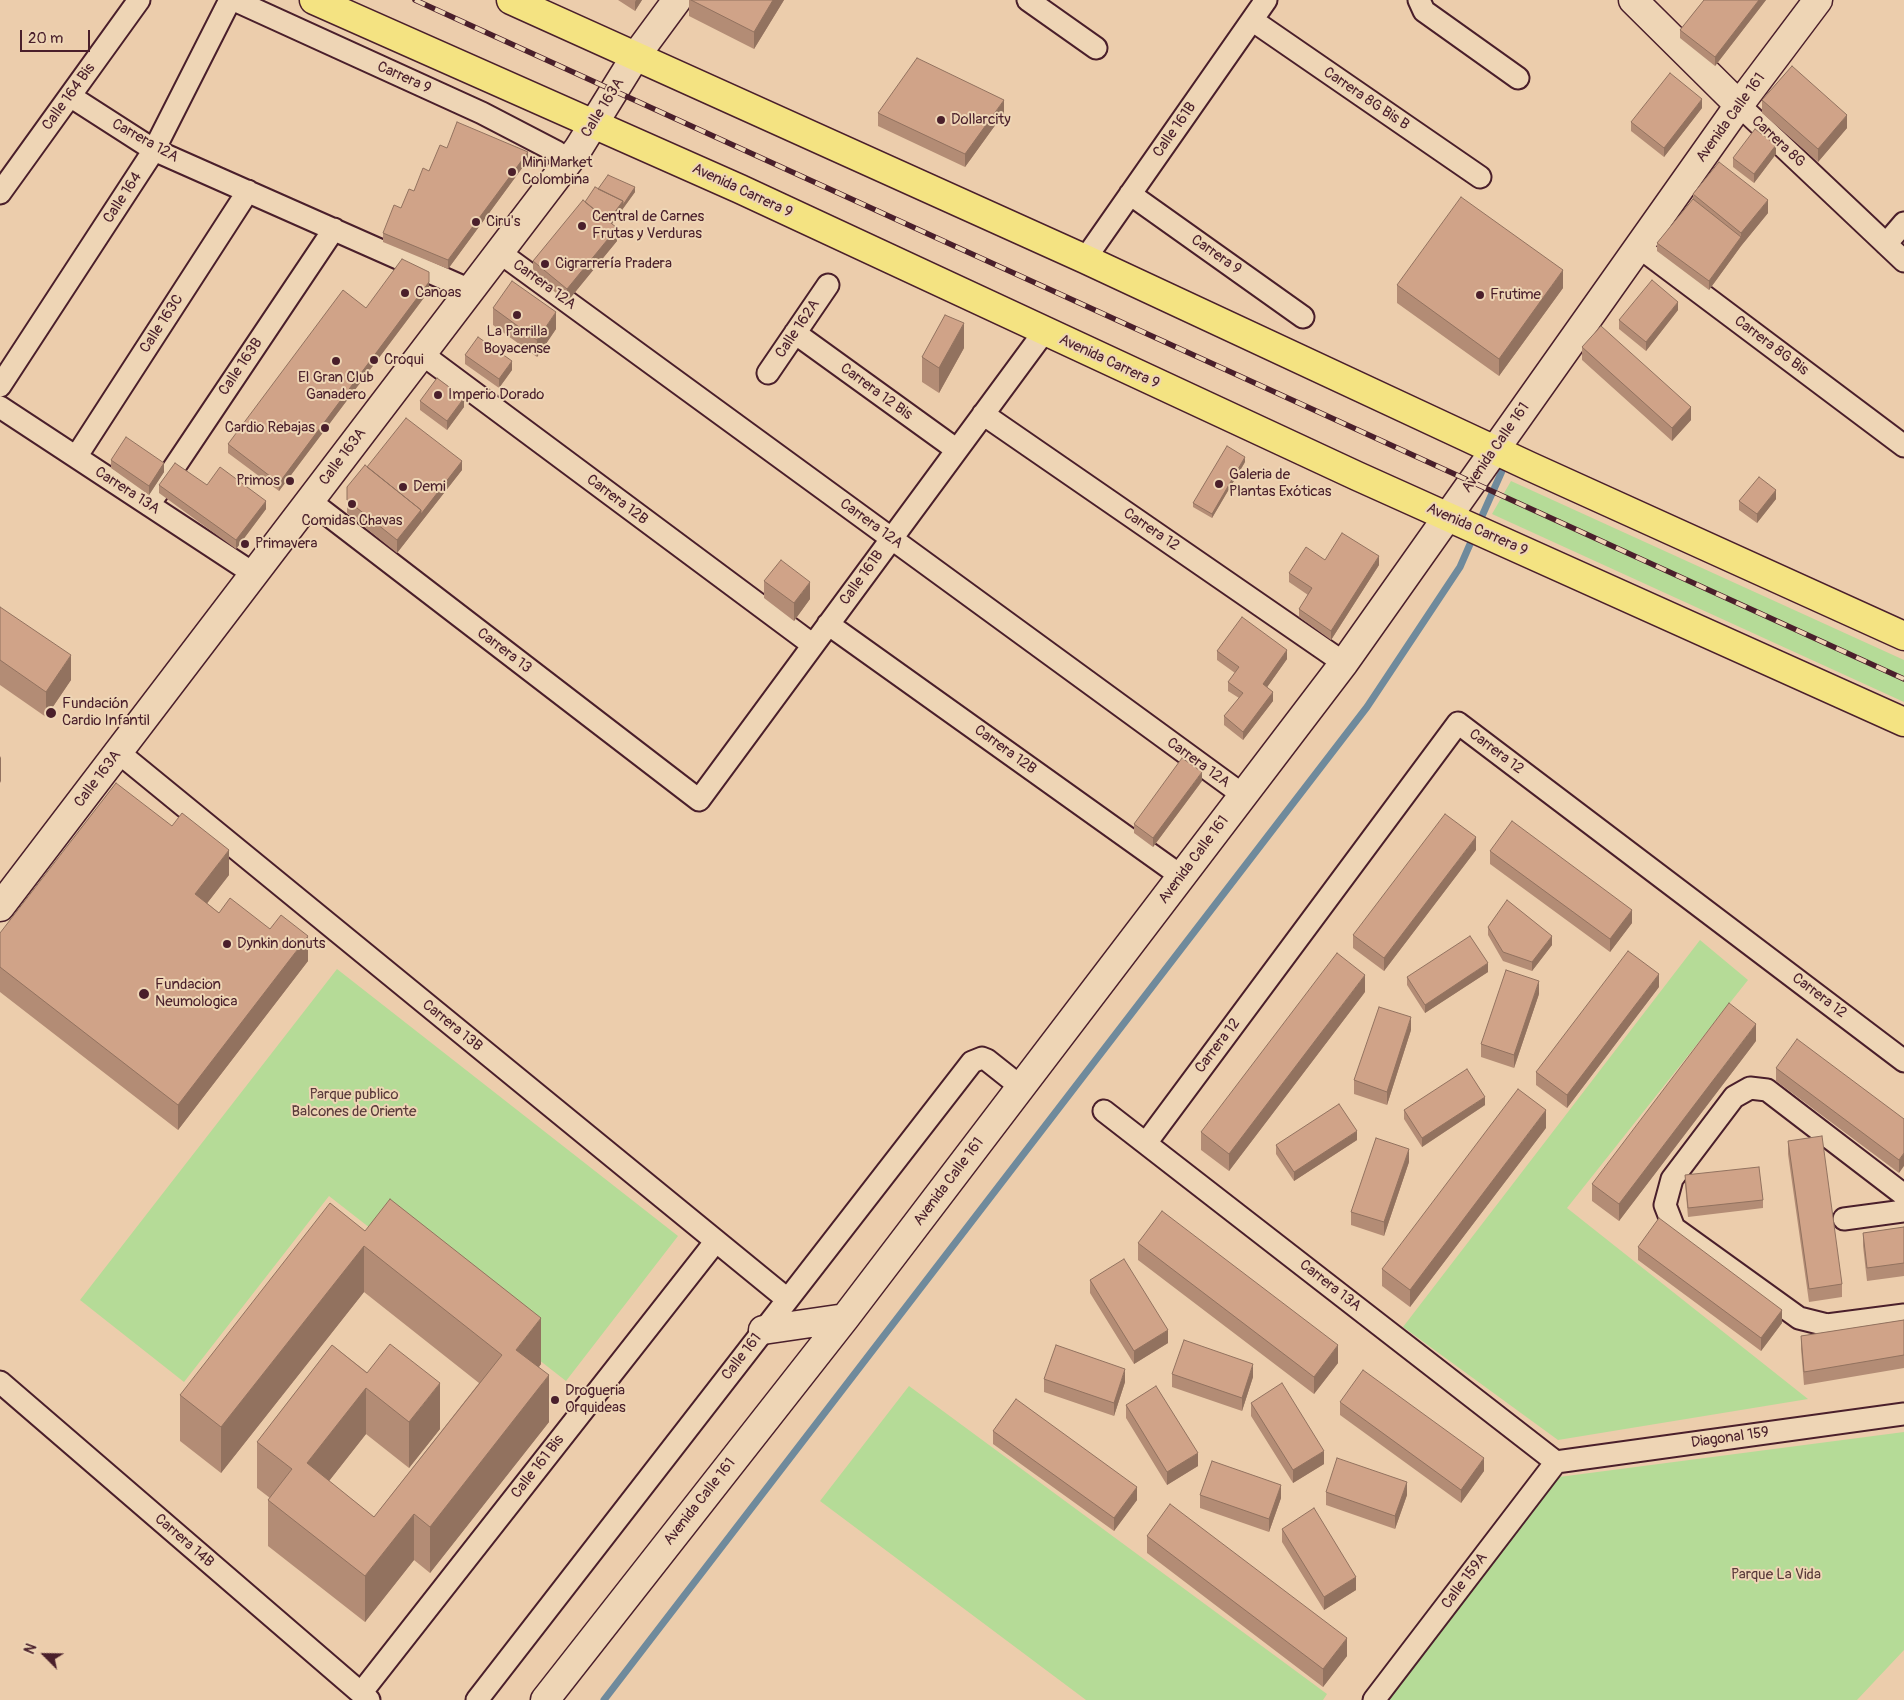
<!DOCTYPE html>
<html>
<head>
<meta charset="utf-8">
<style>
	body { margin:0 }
	#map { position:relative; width:1904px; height:1700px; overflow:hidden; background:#eccdac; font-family:Pangolin,sans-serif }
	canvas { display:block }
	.north { position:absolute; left:20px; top:1630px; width:50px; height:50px; -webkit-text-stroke:4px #eed5b5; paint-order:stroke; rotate:293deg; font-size:14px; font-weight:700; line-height:20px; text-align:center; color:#4a1f2b }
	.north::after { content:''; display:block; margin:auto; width:18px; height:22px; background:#4a1f2b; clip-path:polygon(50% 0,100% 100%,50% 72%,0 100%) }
	.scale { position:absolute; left:20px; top:30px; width:70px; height:22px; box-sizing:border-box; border:2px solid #4a1f2b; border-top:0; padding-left:6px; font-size:15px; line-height:18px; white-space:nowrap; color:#4a1f2b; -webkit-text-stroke:4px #eed5b5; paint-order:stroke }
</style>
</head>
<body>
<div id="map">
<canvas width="1904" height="1700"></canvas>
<div class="north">N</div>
<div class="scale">20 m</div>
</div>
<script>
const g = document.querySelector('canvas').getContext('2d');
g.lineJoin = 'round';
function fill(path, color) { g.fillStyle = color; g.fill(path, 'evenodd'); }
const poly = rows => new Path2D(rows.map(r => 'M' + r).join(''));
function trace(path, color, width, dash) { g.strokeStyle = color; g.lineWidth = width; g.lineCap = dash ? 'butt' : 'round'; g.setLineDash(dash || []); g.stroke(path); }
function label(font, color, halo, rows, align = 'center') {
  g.font = font + ' Pangolin,sans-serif'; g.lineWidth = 4; g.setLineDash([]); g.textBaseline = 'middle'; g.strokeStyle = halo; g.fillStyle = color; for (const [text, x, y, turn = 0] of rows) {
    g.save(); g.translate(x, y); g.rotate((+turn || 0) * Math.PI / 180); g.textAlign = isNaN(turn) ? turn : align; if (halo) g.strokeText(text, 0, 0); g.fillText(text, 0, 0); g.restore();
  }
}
const green = poly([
	[1511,481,1904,660,1904,702,1492,514],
	[1700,940,1748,980,1567,1208,1808,1399,1558,1440,1403,1327],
	[337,969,678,1236,566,1381,329,1196,184,1382,80,1300],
	[909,1386,1327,1694,1323,1700,1086,1700,820,1501],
	[1904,1432,1904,1650,1857,1700,1388,1700,1559,1477]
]);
const stream = poly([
	[1478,525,1506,462],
	[604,1700,1367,707,1460,567,1474,535]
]);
const street = poly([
	[234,0,482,113,557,152,565,166],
	[1028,0,1096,48],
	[1419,0,1424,11,1518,78],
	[1252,20,1480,177],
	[70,96,154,150,470,290],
	[1739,105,1904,261],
	[0,193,139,0],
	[1130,194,1303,317],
	[1886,244,1904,223],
	[1639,247,1904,446],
	[499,252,1243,795],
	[1085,259,1266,0],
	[795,333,957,450],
	[422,354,813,645],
	[768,373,828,285],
	[0,386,154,150,230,0],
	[0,407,254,574],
	[983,414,1344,663],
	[76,457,248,191],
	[310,501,699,800,1044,332],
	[149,505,334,229],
	[828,624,1181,876],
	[118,752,787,1299],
	[1104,1111,1556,1462],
	[1146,1143,1458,723,1904,1061],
	[1904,1195,1767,1090,1750,1088,1734,1097,1672,1179,1665,1205,1674,1228,1799,1318,1827,1325,1904,1315],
	[1844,1219,1904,1211],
	[0,1382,369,1700],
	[1556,1462,1904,1414],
	[361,1693,716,1241],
	[477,1700,972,1062,982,1058,987,1060,1021,1087],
	[1374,1700,1556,1462]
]);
const secondary = poly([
	[1633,0,1739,105],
	[0,907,578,149,635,57,677,0],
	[763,1330,845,1318],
	[545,1700,845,1318,1344,663,1739,105,1818,0]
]);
const primary = poly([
	[314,0,740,189,1357,476,1904,722],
	[511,0,1085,259,1529,466,1904,636]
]);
const rail = poly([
	[415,0,1904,679]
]);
const wall = poly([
	[618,0,642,0,635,11],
	[689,0,784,0,754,49,689,16],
	[1704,0,1766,0,1715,66,1680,38,1680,30],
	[1762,100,1847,128,1818,162,1762,113],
	[1702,108,1664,157,1631,131,1631,122],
	[878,113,1004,113,965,167,878,126],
	[447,148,528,160,448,269,383,242,383,233,414,191],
	[1776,154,1754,183,1733,167,1733,158],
	[598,189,635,192,612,224,617,241,567,302,533,274,533,261],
	[1693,194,1768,213,1741,246,1709,290,1657,251,1657,243,1693,199],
	[1397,285,1563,288,1499,376,1397,303],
	[429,291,279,491,228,453,228,444,366,308],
	[493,308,556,329,537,357,493,325],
	[1678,310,1646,351,1619,329,1619,320],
	[1582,347,1691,420,1672,441,1582,360],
	[964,348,939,393,922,382,922,357],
	[465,355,512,370,499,388,465,364],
	[420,401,464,407,447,430,420,410],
	[111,460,164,472,149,495,111,468],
	[1245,462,1212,518,1193,507,1193,503],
	[367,467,462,470,397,553,347,513,347,487],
	[159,485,207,485,266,509,236,549,159,493],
	[1776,499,1757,523,1739,510,1739,501],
	[1325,560,1379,565,1331,640,1299,617,1299,609,1308,595,1289,582,1289,573],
	[764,581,810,599,794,621,764,598],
	[0,607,71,680,46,717,0,685],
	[1217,651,1287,659,1267,687,1273,701,1243,740,1224,725,1224,716,1239,698,1228,691,1228,682,1235,673,1217,660],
	[1202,781,1153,847,1134,833,1134,824],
	[172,826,229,875,207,903,219,913,308,961,178,1130,0,992,0,933],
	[1476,850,1384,971,1353,948,1353,935],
	[1490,851,1632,923,1610,952,1490,864],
	[1488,927,1552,945,1532,971,1503,961,1488,935],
	[1488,972,1425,1013,1407,985,1407,977],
	[1659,987,1567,1108,1536,1085,1536,1072],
	[1365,992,1229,1171,1201,1150,1201,1132],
	[1539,994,1514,1068,1481,1057,1481,1044],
	[1411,1030,1387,1105,1354,1094,1354,1080],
	[1756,1041,1619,1221,1592,1201,1592,1184],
	[1776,1068,1904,1119,1899,1173,1776,1081],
	[1485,1105,1422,1147,1404,1119,1404,1110],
	[1546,1128,1410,1307,1382,1286,1382,1269],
	[1357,1140,1294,1181,1276,1154,1276,1145],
	[1788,1141,1842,1284,1842,1297,1809,1302,1788,1154],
	[1409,1162,1384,1236,1351,1225,1351,1212],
	[1685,1175,1763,1200,1763,1208,1688,1217,1685,1184],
	[1904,1227,1904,1276,1867,1281,1863,1246,1863,1233],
	[365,1231,541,1364,539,1367,549,1422,430,1573,414,1560,365,1622,268,1546,268,1500,270,1498,257,1488,257,1442,332,1345,440,1429,409,1468,366,1434,329,1481,374,1517,479,1383,364,1292,221,1473,180,1441,180,1395],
	[1138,1243,1338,1363,1314,1394,1138,1260],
	[1638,1247,1782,1323,1761,1351,1638,1260],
	[1090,1280,1168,1343,1134,1364,1090,1293],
	[1904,1320,1904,1368,1804,1385,1801,1349,1801,1336],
	[1172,1374,1253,1377,1242,1411,1172,1387],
	[1044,1379,1125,1382,1114,1416,1044,1392],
	[1340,1402,1484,1471,1461,1503,1340,1415],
	[1251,1403,1324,1464,1293,1483,1251,1416],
	[1126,1405,1198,1466,1167,1485,1126,1418],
	[993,1431,1137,1500,1114,1531,993,1444],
	[1326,1492,1407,1495,1395,1529,1326,1505],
	[1200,1495,1281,1498,1269,1532,1200,1508],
	[1282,1529,1356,1590,1324,1610,1282,1542],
	[1147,1536,1347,1656,1323,1687,1147,1553]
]);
const shadedWall = poly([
	[636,0,642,0,635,11,635,2],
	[773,0,784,0,754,49,754,32],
	[1759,0,1766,0,1715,66,1715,57],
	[1702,99,1702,108,1664,157,1664,148],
	[1004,100,1004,113,965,167,965,154],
	[1847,115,1847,128,1818,162,1818,149],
	[1776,145,1776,154,1754,183,1754,174],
	[528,152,528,160,448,269,448,260],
	[635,187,635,192,606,232,606,223,623,201],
	[1768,200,1768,213,1741,246,1709,290,1709,281,1741,237,1741,233],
	[617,228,617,241,567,302,567,289],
	[1563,270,1563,288,1499,376,1499,359],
	[429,272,429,291,279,491,279,483],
	[1678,302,1678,310,1646,351,1646,342],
	[556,312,556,329,537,357,537,340],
	[964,323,964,348,939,393,939,368],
	[512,361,512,370,499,388,499,379],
	[464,398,464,407,447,430,447,421],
	[1691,407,1691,420,1672,441,1672,428],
	[1245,457,1245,462,1212,518,1212,514],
	[462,461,462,470,397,553,397,540,421,510],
	[164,463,164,472,149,495,149,486],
	[1776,490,1776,499,1757,523,1757,514],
	[266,501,266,509,236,549,236,540],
	[1379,556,1379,565,1331,640,1331,631],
	[810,582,810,599,794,621,794,603],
	[1287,650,1287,659,1263,693,1263,684],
	[71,655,71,680,46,717,46,692],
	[1273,692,1273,701,1243,740,1243,732],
	[1,756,1,781,0,783,0,758],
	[1202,772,1202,781,1153,847,1153,838],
	[1476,837,1476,850,1384,971,1384,958],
	[229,850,229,875,195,919,195,894],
	[1632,910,1632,923,1610,952,1610,939],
	[308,936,308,961,178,1130,178,1105],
	[1552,936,1552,945,1532,971,1532,962],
	[1488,963,1488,972,1425,1013,1425,1005],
	[1659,974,1659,987,1567,1108,1567,1095],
	[1365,975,1365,992,1229,1171,1229,1154],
	[1539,981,1539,994,1514,1068,1514,1055],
	[1411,1017,1411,1030,1387,1105,1387,1092],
	[1756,1024,1756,1041,1619,1221,1619,1204],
	[1485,1097,1485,1105,1422,1147,1422,1138],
	[1546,1110,1546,1128,1410,1307,1410,1290],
	[1357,1131,1357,1140,1294,1181,1294,1172],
	[1409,1149,1409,1162,1384,1236,1384,1222],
	[1904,1153,1904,1166,1899,1173,1899,1160],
	[364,1246,364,1292,221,1473,221,1427],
	[1782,1310,1782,1323,1761,1351,1761,1338],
	[541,1318,541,1364,516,1396,516,1350],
	[1168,1330,1168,1343,1134,1364,1134,1351],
	[1338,1345,1338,1363,1314,1394,1314,1377],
	[1253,1364,1253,1377,1242,1411,1242,1398],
	[1125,1369,1125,1382,1114,1416,1114,1403],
	[549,1375,549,1422,430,1573,430,1527],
	[440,1383,440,1429,409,1468,409,1422],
	[366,1388,366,1434,307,1509,307,1463],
	[1324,1451,1324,1464,1293,1483,1293,1470],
	[1198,1453,1198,1466,1167,1485,1167,1472],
	[1484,1458,1484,1471,1461,1503,1461,1490],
	[1407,1482,1407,1495,1395,1529,1395,1516],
	[1281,1485,1281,1498,1269,1532,1269,1519],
	[1137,1487,1137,1500,1114,1531,1114,1518],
	[414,1514,414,1560,365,1622,365,1576],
	[1356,1577,1356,1590,1324,1610,1324,1597],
	[1347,1638,1347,1656,1323,1687,1323,1669]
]);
const building = poly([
	[691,0,773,0,754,32,691,0],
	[1704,0,1759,0,1715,57,1680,30,1704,0],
	[917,58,1004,100,965,154,878,113,917,58],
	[1792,66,1847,115,1818,149,1762,100,1792,66],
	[1670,73,1702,99,1664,148,1631,122,1670,73],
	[457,122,528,152,448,260,383,233,394,205,401,208,409,189,414,191,423,168,429,171,440,145,447,148,457,122],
	[1755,129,1776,145,1754,174,1733,158,1755,129],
	[1719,162,1768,200,1741,233,1693,194,1719,162],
	[608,175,635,187,623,205,623,201,598,189,608,175],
	[595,187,623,201,608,221,585,202,595,187],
	[1461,197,1563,270,1499,359,1397,285,1461,197],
	[1693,199,1741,237,1709,281,1657,243,1693,199],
	[583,200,617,228,567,289,533,261,583,200],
	[402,259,429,272,429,282,279,483,228,444,343,290,366,308,402,259],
	[1652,280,1678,302,1646,342,1619,320,1652,280],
	[512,281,556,312,537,340,493,308,512,281],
	[945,315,964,323,939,368,922,357,945,315],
	[1601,326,1691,407,1672,428,1582,347,1601,326],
	[478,337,512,361,499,379,465,355,478,337],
	[437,378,464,398,447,421,420,401,437,378],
	[406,418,462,461,421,514,421,510,367,467,406,418],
	[126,437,164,463,149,486,111,460,126,437],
	[1227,446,1245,457,1212,514,1193,503,1227,446],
	[175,463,207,485,220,467,266,501,236,540,159,485,175,463],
	[365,465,421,510,397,540,347,500,347,487,365,465],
	[1759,477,1776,490,1757,514,1739,501,1759,477],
	[1342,533,1379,556,1331,631,1299,609,1312,588,1289,573,1306,547,1325,560,1342,533],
	[781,560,810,582,794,603,764,581,781,560],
	[0,607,71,655,46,692,0,660,0,607],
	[1242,617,1287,650,1263,684,1273,692,1243,732,1224,716,1243,693,1228,682,1239,667,1217,651,1242,617],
	[1182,758,1202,772,1153,838,1134,824,1182,758],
	[116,783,172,826,182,813,229,850,195,894,219,913,230,898,270,929,281,915,308,936,178,1105,0,967,0,933,116,783],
	[1445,814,1476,837,1384,958,1353,935,1445,814],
	[1512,821,1632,910,1610,939,1490,851,1512,821],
	[1507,900,1552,936,1532,962,1503,952,1488,927,1507,900],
	[1470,936,1488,963,1425,1005,1407,977,1470,936],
	[1628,951,1659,974,1567,1095,1536,1072,1628,951],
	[1337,953,1365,975,1229,1154,1201,1132,1337,953],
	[1506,970,1539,981,1514,1055,1481,1044,1506,970],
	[1729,1003,1756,1024,1619,1204,1592,1184,1729,1003],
	[1379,1007,1411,1017,1387,1092,1354,1080,1379,1007],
	[1797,1039,1904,1119,1904,1153,1899,1160,1776,1068,1797,1039],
	[1467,1069,1485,1097,1422,1138,1404,1110,1467,1069],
	[1518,1089,1546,1110,1410,1290,1382,1269,1518,1089],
	[1339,1104,1357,1131,1294,1172,1276,1145,1339,1104],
	[1822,1136,1842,1284,1809,1289,1788,1141,1822,1136],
	[1376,1138,1409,1149,1384,1222,1351,1212,1376,1138],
	[1759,1167,1763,1200,1688,1208,1685,1175,1759,1167],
	[390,1199,541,1318,516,1350,549,1375,430,1527,414,1514,365,1576,268,1500,292,1469,257,1442,332,1345,367,1373,390,1344,440,1383,409,1422,366,1388,307,1463,374,1517,502,1355,364,1246,221,1427,180,1395,330,1203,365,1231,390,1199],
	[1162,1211,1338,1345,1314,1377,1138,1243,1162,1211],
	[1659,1218,1782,1310,1761,1338,1638,1247,1659,1218],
	[1904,1227,1904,1263,1867,1268,1863,1233,1904,1227],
	[1124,1259,1168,1330,1134,1351,1090,1280,1124,1259],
	[1904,1320,1904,1355,1804,1372,1801,1336,1904,1320],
	[1184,1340,1253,1364,1242,1398,1172,1374,1184,1340],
	[1056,1345,1125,1369,1114,1403,1044,1379,1056,1345],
	[1363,1370,1484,1458,1461,1490,1340,1402,1363,1370],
	[1282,1383,1324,1451,1293,1470,1251,1403,1282,1383],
	[1156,1386,1198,1453,1167,1472,1126,1405,1156,1386],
	[1016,1399,1137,1487,1114,1518,993,1431,1016,1399],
	[1337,1458,1407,1482,1395,1516,1326,1492,1337,1458],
	[1212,1461,1281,1485,1269,1519,1200,1495,1212,1461],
	[1170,1504,1347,1638,1323,1669,1147,1536,1170,1504],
	[1314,1508,1356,1577,1324,1597,1282,1529,1314,1508]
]);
const markers = [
	[941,120,5,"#4a1f2b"],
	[512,172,5,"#4a1f2b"],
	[476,222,5,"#4a1f2b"],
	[582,226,5,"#4a1f2b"],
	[545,264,5,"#4a1f2b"],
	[405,293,5,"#4a1f2b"],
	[1480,295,5,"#4a1f2b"],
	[517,315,5,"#4a1f2b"],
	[374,360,5,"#4a1f2b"],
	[336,361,5,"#4a1f2b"],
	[438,395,5,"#4a1f2b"],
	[325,428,5,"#4a1f2b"],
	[290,481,5,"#4a1f2b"],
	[1219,484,5,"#4a1f2b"],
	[403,487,5,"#4a1f2b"],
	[352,504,5,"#4a1f2b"],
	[245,544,5,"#4a1f2b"],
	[51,713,6,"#4a1f2b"],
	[227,944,5,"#4a1f2b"],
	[144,994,6,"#4a1f2b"],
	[555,1400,5,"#4a1f2b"]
];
const streetNames = [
	["Carrera 9",404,78,24],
	["Calle 164 Bis",69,97,-54],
	["Carrera 8G Bis B",1366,99,34],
	["Calle 163A",603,108,-58],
	["Avenida Calle 161",1731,118,-54],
	["Calle 161B",1175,130,-55],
	["Carrera 12A",145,141,29],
	["Carrera 8G",1778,142,43],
	["Avenida Carrera 9",742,191,25],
	["Calle 164",123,198,-57],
	["Carrera 9",1216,255,35],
	["Carrera 12A",544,285,36],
	["Calle 163C",162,324,-57],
	["Calle 162A",798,329,-56],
	["Carrera 8G Bis",1771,346,37],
	["Avenida Carrera 9",1109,362,25],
	["Calle 163B",241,367,-56],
	["Carrera 12 Bis",876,392,36],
	["Avenida Calle 161",1496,448,-55],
	["Calle 163A",343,457,-53],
	["Carrera 13A",127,491,33],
	["Carrera 12B",617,500,37],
	["Carrera 12A",871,524,36],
	["Carrera 12",1151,530,34],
	["Avenida Carrera 9",1477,530,24],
	["Calle 161B",862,578,-54],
	["Carrera 13",504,651,37],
	["Carrera 12B",1005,750,36],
	["Carrera 12",1496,752,37],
	["Carrera 12A",1198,763,36],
	["Calle 163A",98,779,-53],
	["Avenida Calle 161",1194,860,-53],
	["Carrera 12",1819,996,37],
	["Carrera 13B",452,1026,39],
	["Carrera 12",1218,1046,-53],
	["Avenida Calle 161",949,1182,-53],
	["Carrera 13A",1330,1286,38],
	["Calle 161",742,1357,-52],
	["Diagonal 159",1730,1438,-8],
	["Calle 161 Bis",538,1467,-52],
	["Avenida Calle 161",700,1502,-52],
	["Carrera 14B",184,1541,41],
	["Calle 159A",1465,1581,-53]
];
const poiNames = [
	["Dollarcity",951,120],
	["Mini Market",522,163],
	["Colombina",522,180],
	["Central de Carnes",592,217],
	["Frutas y Verduras",592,234],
	["Ciru's",486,222],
	["Cigrarrería Pradera",555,264],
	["Canoas",415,293],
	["Frutime",1490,295],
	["La Parrilla",517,332,"center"],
	["Boyacense",517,349,"center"],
	["Croqui",384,360],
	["El Gran Club",336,378,"center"],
	["Ganadero",336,395,"center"],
	["Imperio Dorado",448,395],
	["Cardio Rebajas",315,428,"right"],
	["Galeria de",1229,475],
	["Plantas Exóticas",1229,492],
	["Primos",280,481,"right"],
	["Demi",413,487],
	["Comidas Chavas",352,521,"center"],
	["Primavera",255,544],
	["Fundación",62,704],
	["Cardio Infantil",62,721],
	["Dynkin donuts",237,944],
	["Fundacion",155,985],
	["Neumologica",155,1002],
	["Drogueria",565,1391],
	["Orquideas",565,1408]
];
const parkNames = [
	["Parque publico",354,1095],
	["Balcones de Oriente",354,1112],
	["Parque La Vida",1776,1575]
];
fill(green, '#b5db97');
trace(stream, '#6f8a9c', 7);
trace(street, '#4a1f2b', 25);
trace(secondary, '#4a1f2b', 31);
trace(primary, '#4a1f2b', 31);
trace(street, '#eed5b5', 21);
trace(secondary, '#eed5b5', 28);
trace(primary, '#f4e382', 28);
trace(rail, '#4a1f2b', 5.5);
trace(rail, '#eed5b5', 4, [11]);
fill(wall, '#b38c75');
fill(shadedWall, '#92725f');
fill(building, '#d0a388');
trace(building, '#92725f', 1);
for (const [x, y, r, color] of markers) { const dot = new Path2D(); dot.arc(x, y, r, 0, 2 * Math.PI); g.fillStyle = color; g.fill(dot); trace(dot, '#eed5b5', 2); }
label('15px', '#4a1f2b', '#eed5b5', streetNames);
label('15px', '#4a1f2b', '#eed5b5', poiNames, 'left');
label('15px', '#5a3b3b', '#eed5b5', parkNames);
</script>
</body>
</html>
